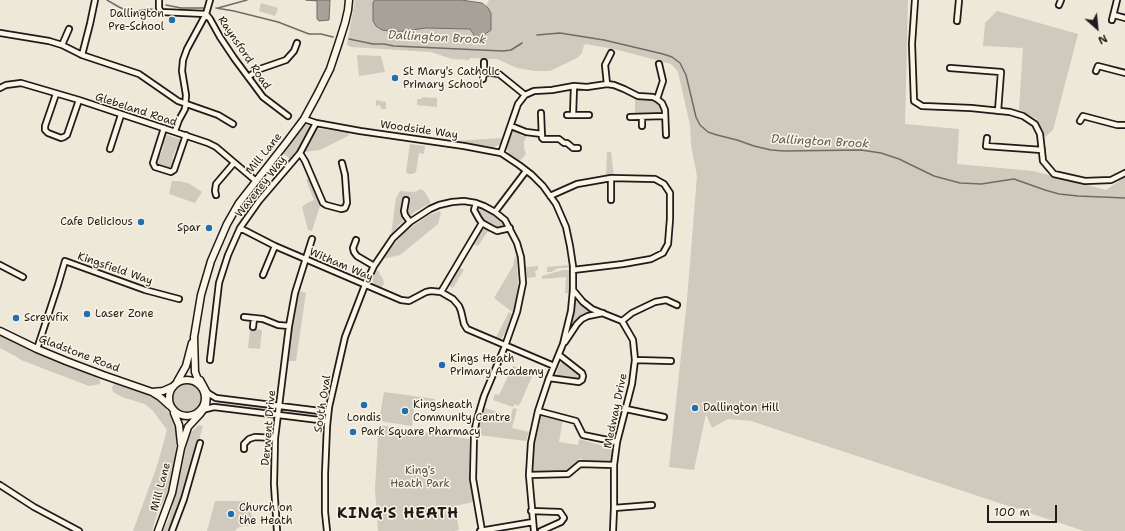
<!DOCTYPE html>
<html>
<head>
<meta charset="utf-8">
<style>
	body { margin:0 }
	#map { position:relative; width:1125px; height:531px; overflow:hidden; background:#eee8d9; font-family:"Shantell Sans",sans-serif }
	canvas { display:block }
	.north { position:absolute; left:1077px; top:8px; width:40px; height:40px; -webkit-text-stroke:3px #fcf5e5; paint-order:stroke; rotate:153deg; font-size:11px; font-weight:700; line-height:16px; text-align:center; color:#1c1c1c }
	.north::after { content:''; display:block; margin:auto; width:14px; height:18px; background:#1c1c1c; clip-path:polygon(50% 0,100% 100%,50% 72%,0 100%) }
	.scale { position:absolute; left:987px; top:505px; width:70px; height:18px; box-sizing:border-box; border:2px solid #1c1c1c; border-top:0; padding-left:5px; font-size:12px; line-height:14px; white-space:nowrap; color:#1c1c1c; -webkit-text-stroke:3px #fcf5e5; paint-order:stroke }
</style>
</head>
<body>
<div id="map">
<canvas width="1125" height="531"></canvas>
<div class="north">N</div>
<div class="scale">100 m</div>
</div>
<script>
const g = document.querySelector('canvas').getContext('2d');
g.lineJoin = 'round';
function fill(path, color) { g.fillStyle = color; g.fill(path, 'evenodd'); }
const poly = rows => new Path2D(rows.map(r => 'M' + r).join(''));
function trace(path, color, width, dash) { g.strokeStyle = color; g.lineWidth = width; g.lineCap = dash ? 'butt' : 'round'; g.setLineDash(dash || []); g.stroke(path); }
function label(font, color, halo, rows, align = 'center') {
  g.font = font + ' "Shantell Sans",sans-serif'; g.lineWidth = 3; g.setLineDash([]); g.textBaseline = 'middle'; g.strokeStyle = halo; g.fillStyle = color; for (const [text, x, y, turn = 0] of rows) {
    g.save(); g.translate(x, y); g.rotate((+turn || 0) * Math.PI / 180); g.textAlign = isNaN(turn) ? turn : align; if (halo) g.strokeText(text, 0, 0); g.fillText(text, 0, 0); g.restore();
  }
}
const green = poly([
	[355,0,375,0,373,2,396,32,426,28,470,29,476,38,481,39,485,42,484,35,488,33,488,8,486,6,489,0,908,0,905,124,959,129,957,164,1033,171,1106,190,1125,177,1125,531,1084,531,751,421,728,419,712,428,706,414,694,470,669,467,687,300,697,176,691,145,690,125,678,72,675,68,671,64,618,50,586,44,584,45,582,53,577,58,550,71,535,71,517,68,497,59,470,58,469,60,452,59,431,52,351,47,347,45],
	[261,3,278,8,275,16,259,11],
	[997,11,1078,34,1053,130,1045,137,1037,119,1019,110,1023,48,983,46,985,23],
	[357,55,381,56,385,72,359,76],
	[422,97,437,98,437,107,417,105,417,99,421,99],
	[635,99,654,100,662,106,663,110,663,112,660,114,657,113,635,114],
	[376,100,386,102,386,109,381,109,380,105,376,106],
	[304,125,309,125,310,129,301,146,291,160,283,153],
	[318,129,321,129,349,133,348,136,320,150,305,152],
	[513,131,516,131,522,136,526,136,526,138,524,141,524,148,526,154,520,161,510,155,506,147],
	[164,134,182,140,179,150,176,149,172,159,175,161,173,169,170,170,157,165,155,161,157,155,160,156,164,145,161,143],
	[503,138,500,144,493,148,455,141],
	[410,144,425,146,424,154,419,153,416,172,412,174,408,174,406,171],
	[607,152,611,152,614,176,606,177],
	[310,177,320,202,320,206,312,231,308,230,302,207,307,203,314,200,306,180],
	[172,181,180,181,190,184,202,192,195,203,169,194],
	[421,189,425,192,431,203,416,211,400,224,391,235,396,198,400,191,415,192],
	[481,207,495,215,504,224,502,229,498,229,489,226,482,220,476,212,478,209],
	[440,211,441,213,438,224,400,255,383,259,397,241,406,231,429,215],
	[482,227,488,231,478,246,471,243],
	[515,256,517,257,517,260,518,288,516,304,514,312,512,312,494,298,513,266],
	[569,265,570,268,559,268,554,270,552,272,547,272,547,267],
	[457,266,464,270,453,288,447,285],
	[538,266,538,270,535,271,536,277,527,278,526,267],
	[376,270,380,272,379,274,381,276,383,279,384,284,381,288,376,286,373,283,372,278],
	[563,270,569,270,570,280,569,293,565,293,566,277,542,279,542,276],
	[299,291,306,293,296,361,288,361,290,338],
	[574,297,577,297,582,304,593,312,593,313,586,315,569,333,567,333],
	[509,312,512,314,512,316,505,333,501,339,496,337],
	[250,328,262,330,260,349,248,348],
	[0,335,24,347,91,374,100,380,100,384,89,386,21,360,17,357,0,348],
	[562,360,581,375,581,378,578,380,555,377],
	[513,366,533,374,521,402,518,406,515,404,513,407,493,400,495,394,499,395],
	'171 399a16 16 0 1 1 32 0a16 16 0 1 1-32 0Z',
	[116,384,121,385,152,394,160,401,176,422,177,428,175,462,171,484,167,495,158,510,152,531,133,531,157,466,167,430,153,411,145,404,122,397,113,392,112,388,113,385],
	[384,392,435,399,434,408,426,407,426,403,415,401,412,426,379,421],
	[217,401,273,408,273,412,216,405],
	[285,403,318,407,318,409,285,405],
	[485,408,511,416,513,408,517,409,512,428,529,432,526,441,478,435,480,422],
	[283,409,318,413,318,417,283,413],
	[543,415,563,419,559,442,578,445,579,439,607,447,609,442,613,443,614,445,612,462,610,463,585,463,583,462,582,459,579,458,578,461,567,473,534,474,532,471,534,446,540,416],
	[199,425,203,426,183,498,171,531,163,531,169,519,174,498,182,468,189,434],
	[379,425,469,439,469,476,473,502,455,506,459,530,454,531,378,531,375,489,378,436],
	[215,501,250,501,253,525,239,527,235,531,207,531]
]);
const water = poly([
	[306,0,330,0,329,20,319,21,317,19,317,1,306,0],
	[375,0,461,0,482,3,488,8,491,13,491,30,484,35,485,43,481,39,476,38,470,29,426,28,396,32,382,30,376,26,373,21,373,2,375,0]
]);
const stream = poly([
	[107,0,119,7,128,11,135,11,152,9],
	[166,5,181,8,204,8],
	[216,8,234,11,278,22,309,34,321,34,333,37],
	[218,8,247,0],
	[537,35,560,33,604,40,663,54,672,57,680,63,686,75,696,117,700,125,708,132,717,135,737,140,754,146,771,150,784,151,861,150,881,153,899,159,934,176,960,183,981,184,1014,179,1045,190,1059,194,1078,196,1125,198],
	[349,39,373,44,384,44,394,46,503,51,511,50,522,43]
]);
const minor = poly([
	[159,0,159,8,161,12,206,14],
	[915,0,912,44,914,101,922,106,971,108,1010,112,1023,116,1035,124,1040,134,1043,161,1054,174,1085,181,1111,180,1125,173],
	[1059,5,1061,0],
	[206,14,210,19,220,37,234,58,263,97,288,116],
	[1114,15,1125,18],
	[1112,20,1117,0],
	[957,21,959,0],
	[0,33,49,41,62,45,82,55,139,74,178,101,218,115,233,124],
	[62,45,69,29],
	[82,55,90,24,95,0],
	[484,62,484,72,499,74,525,95],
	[950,68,1001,72,998,111],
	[1096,71,1098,66,1125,73],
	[248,77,260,69,286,60,294,51,297,43],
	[483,79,484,72],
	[607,84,605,65,611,53],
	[574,86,573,115,589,115],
	[0,88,6,85,21,83,79,100,208,143,216,147,256,181],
	[56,94,45,126,45,130,48,133,61,138,64,137,67,135,79,100],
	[657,99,663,81,659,64],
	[541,113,542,138,543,139,559,139,564,143,567,143,573,148,578,148],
	[567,115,573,115],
	[630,117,665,116],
	[642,117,642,126],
	[304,119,316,123,360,131,464,146,501,153,519,165,532,175,543,186,556,204,566,227,570,246,573,266,573,290,571,311,563,344,549,378,538,411,531,443,529,475,534,531],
	[1080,121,1083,116,1117,125,1125,125],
	[511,126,526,132,542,134],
	[164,128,153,163,155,167,171,172,174,170,186,135],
	[175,131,179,120,185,109,186,95,182,71,183,60,187,49,206,14,210,0],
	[987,138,986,146,1042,150],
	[110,149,121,115],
	[300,153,305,161,323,203,326,205,341,209,345,208,347,203,345,175,342,163],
	[501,153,518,104,525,95,534,91,552,90,574,86,587,87,607,84,614,85,624,89,638,96,653,97,657,99,662,103,665,110,666,135],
	[611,178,611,200],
	[216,195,215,191,216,184,234,163],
	[550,196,577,184,611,178,655,179,664,184,670,193,670,219,668,244,663,253,651,259,623,264,573,270],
	[406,200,404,211,405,215,410,222],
	[476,203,474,210,479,219,482,223,491,228,497,231,510,228],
	[495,212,526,171],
	[240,228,275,246,401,300,409,301,426,292,431,291,441,292,453,299,459,306,461,311,464,324,467,329,554,366],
	[356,240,353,248,354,252,357,256,374,266],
	[0,265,23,277],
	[263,275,275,246],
	[573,290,583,302,592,309,622,321],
	[441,292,482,223],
	[244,317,263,319,278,325,289,326],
	[622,321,632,313,655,302,666,300,677,305],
	[253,327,254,318],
	[565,342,577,324,582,319,588,316,603,313],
	[37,349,58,285,65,261,145,290,179,299],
	[210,360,219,283,228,255,240,228,259,201,300,153,316,123],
	[635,360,671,361],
	[549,378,579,382,582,380,583,376,582,373,559,355],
	[206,392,216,398,328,412],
	[626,409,664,417],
	[202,410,214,407,327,421],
	[538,411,576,421,583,435,617,442],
	[244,449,244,444,249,439,255,437,275,438],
	[529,475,568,474,580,464,614,465],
	[0,485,34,507,79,531],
	[614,508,652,505],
	[531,511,560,512,564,518,561,522,541,531],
	[172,531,184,499,200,443],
	[277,531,274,484,275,438,289,326,295,293,312,239],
	[327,531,325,512,325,474,327,426,329,407,345,337,365,285,374,266,393,238,410,222,430,209,439,205,452,202,464,201,476,203,484,206,495,212,505,220,517,243,521,257,523,283,517,312,505,346,484,396,476,423,474,435,473,479,482,531],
	[480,531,533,522],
	[613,531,614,508,614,465,617,442,632,384,635,360,633,340,622,321]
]);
const tertiary = poly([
	[0,331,37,349,66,361,103,375,152,392,160,397,170,406],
	'169 398a18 18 0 1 1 36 0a18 18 0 1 1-36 0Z',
	[177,382,186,366,192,343],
	[200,385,195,372,194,337,201,295,211,261,227,224,239,203,286,143,304,119,317,95,330,69,339,42,345,23,348,10,349,0],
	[152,392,163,391,172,387],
	[174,413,179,425,181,444],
	[158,531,172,493,181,448,188,427,200,414,206,406,207,393,200,380]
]);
const markers = [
	[172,20,4,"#1f6fb2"],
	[395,78,4,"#1f6fb2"],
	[141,222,4,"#1f6fb2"],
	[209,228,4,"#1f6fb2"],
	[87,314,4,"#1f6fb2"],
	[16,318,4,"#1f6fb2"],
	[442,365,4,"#1f6fb2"],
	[364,405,4,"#1f6fb2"],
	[695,408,4,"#1f6fb2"],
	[405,411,4,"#1f6fb2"],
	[353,432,4,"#1f6fb2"],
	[231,514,4,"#1f6fb2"]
];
const poiNames = [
	["Dallington",164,14,"right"],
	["Pre-School",164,27,"right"],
	["St Mary's Catholic",403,72],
	["Primary School",403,85],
	["Cafe Delicious",133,222,"right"],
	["Spar",201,228,"right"],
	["Laser Zone",95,314],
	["Screwfix",24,318],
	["Kings Heath",450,359],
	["Primary Academy",450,372],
	["Kingsheath",413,405],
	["Community Centre",413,418],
	["Dallington Hill",703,408],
	["Londis",364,418,"center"],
	["Park Square Pharmacy",361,432],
	["Church on",239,508],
	["the Heath",239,521]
];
const streetNames = [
	["Raynsford Road",244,53,56],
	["Glebeland Road",136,110,18],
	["Woodside Way",419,130,8],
	["Mill Lane",264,154,-51],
	["Waveney Way",261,187,-52],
	["Witham Way",341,265,23],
	["Kingsfield Way",115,269,19],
	["Gladstone Road",79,354,21],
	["South Oval",323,404,-81],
	["Medway Drive",616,411,-78],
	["Derwent Drive",269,428,-85],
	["Mill Lane",161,487,-75]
];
const parkNames = [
	["King's",420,471],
	["Heath Park",420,484]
];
const waterNames = [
	["Dallington Brook",437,38,3],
	["Dallington Brook",820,142,3]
];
const districtNames = [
	["KING'S HEATH",398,514]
];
fill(green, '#cfcabd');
fill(water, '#a7a299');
trace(water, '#6f6c67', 1);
trace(stream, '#6f6c67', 1.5);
trace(minor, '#1c1c1c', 8);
trace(tertiary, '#1c1c1c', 9);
trace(minor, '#fcf5e5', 4.5);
trace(tertiary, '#fcf5e5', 6);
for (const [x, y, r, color] of markers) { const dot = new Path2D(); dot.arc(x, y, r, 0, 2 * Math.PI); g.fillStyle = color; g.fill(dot); trace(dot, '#fcf5e5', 1.5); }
label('11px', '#1c1c1c', '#fcf5e5', poiNames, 'left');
label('11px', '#1c1c1c', '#fcf5e5', streetNames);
label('11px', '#52504c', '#fcf5e5', parkNames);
label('italic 12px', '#5b5854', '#fcf5e5', waterNames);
g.letterSpacing = '1px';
label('bold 15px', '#1c1c1c', '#fcf5e5', districtNames);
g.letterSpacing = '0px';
</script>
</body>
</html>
